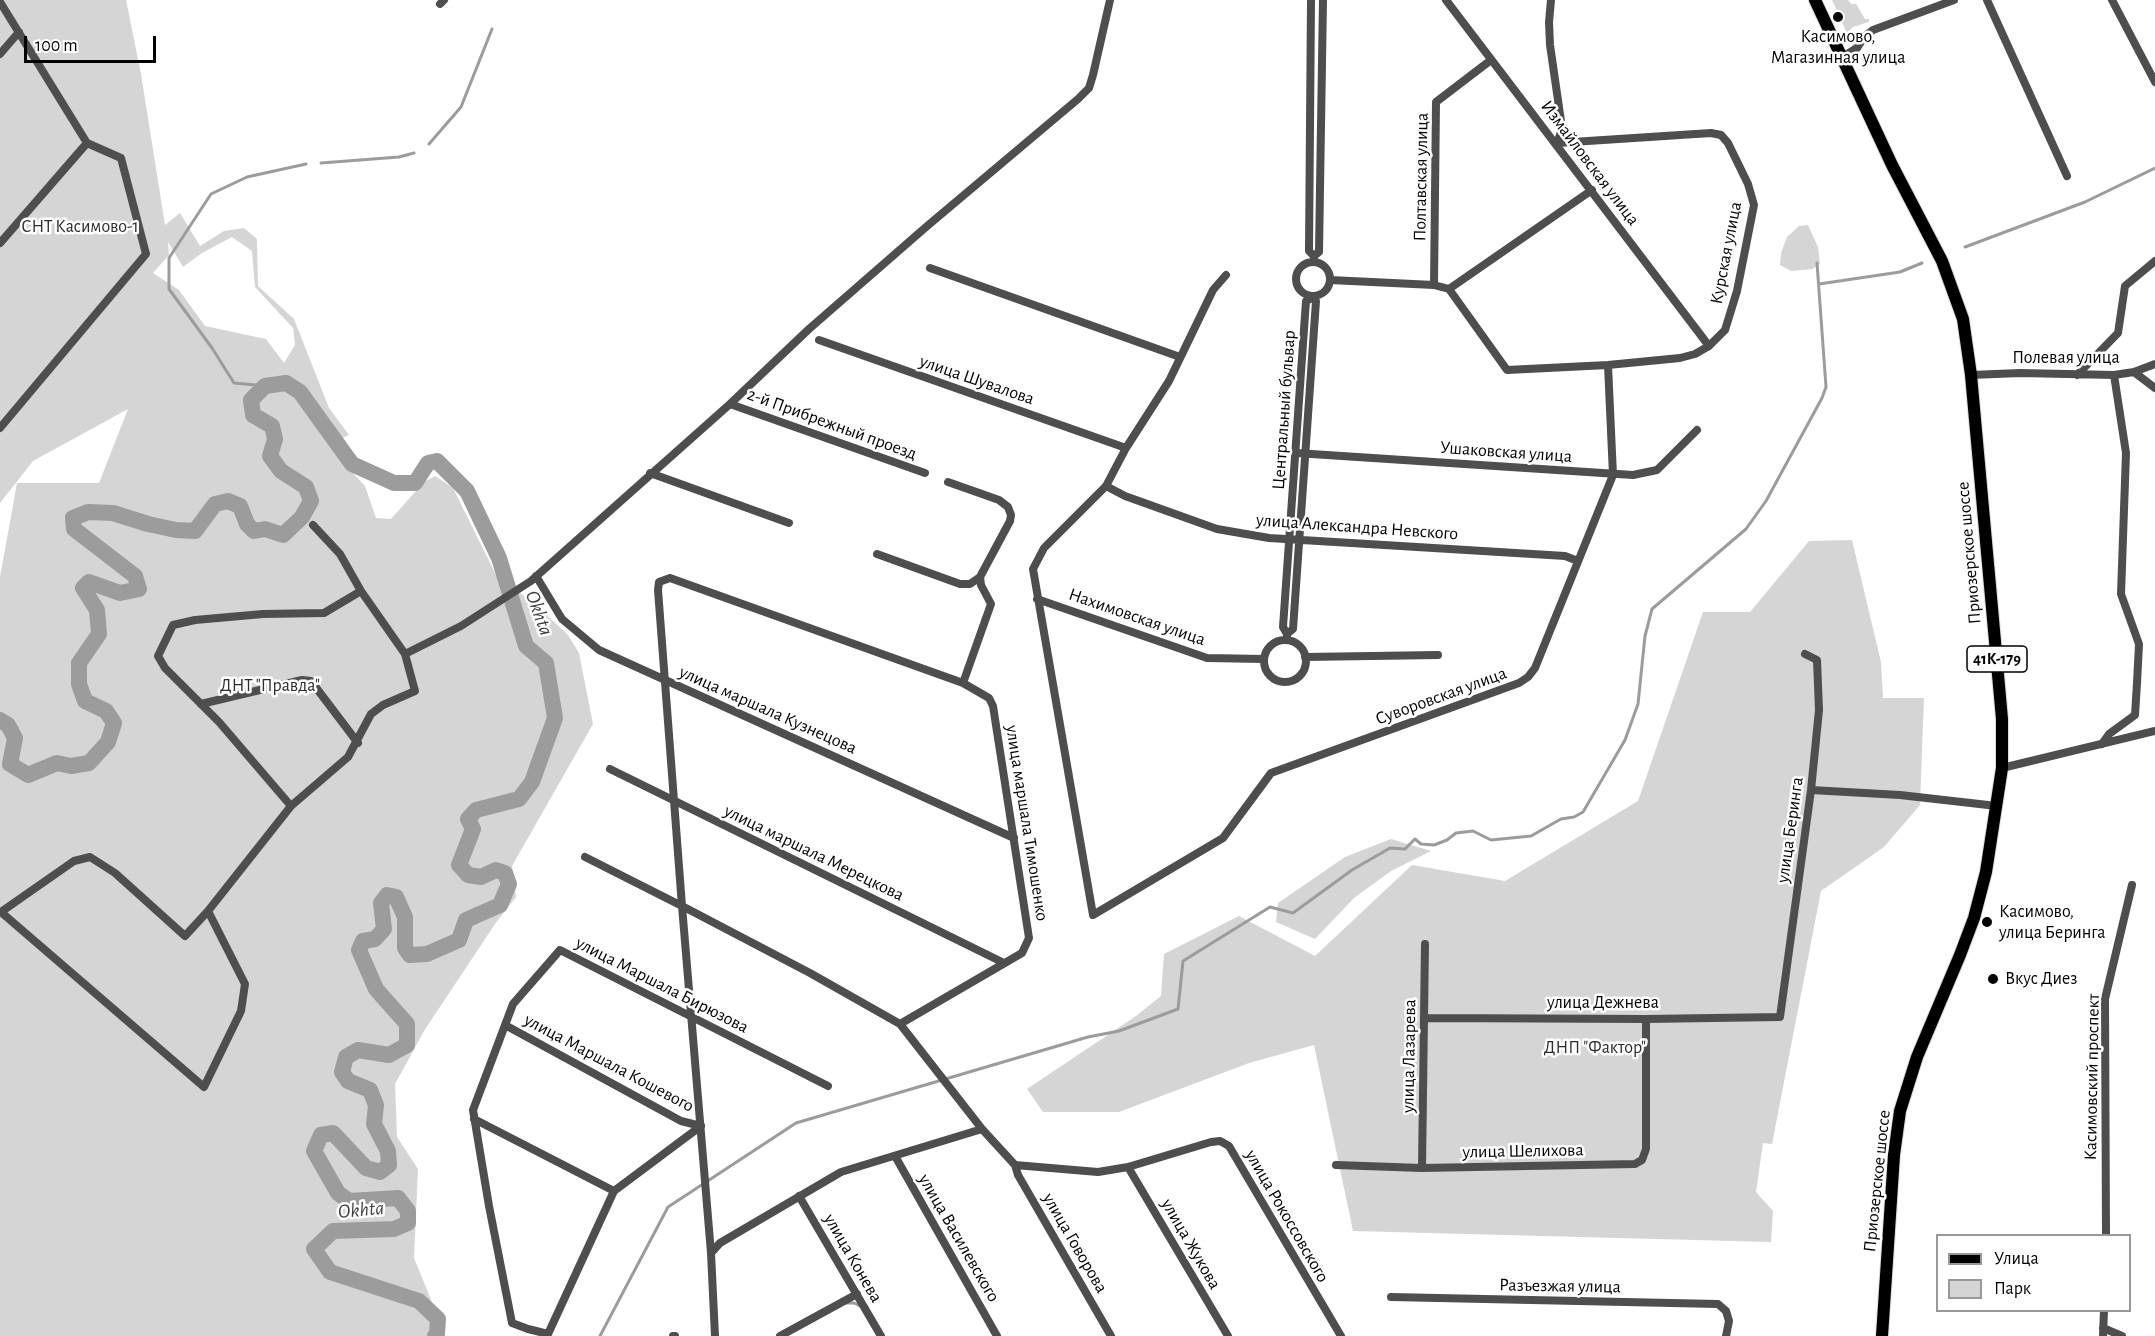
<!DOCTYPE html>
<html>
<head>
<meta charset="utf-8">
<style>
	body { margin:0 }
	#map { position:relative; width:2155px; height:1336px; overflow:hidden; background:#fff; font-family:"Alegreya Sans",sans-serif }
	canvas { display:block }
	.legend { position:absolute; left:1936px; top:1234px; width:195px; height:78px; box-sizing:border-box; background:#fff; border:2px solid #999; margin:0; padding:8px 10px; list-style:none; font-size:18px; color:#000 }
	.legend li { display:flex; align-items:center; gap:12px; height:30px }
	.legend b { width:30px; border:2px solid #999 }
	.scale { position:absolute; left:24px; top:36px; width:132px; height:27px; box-sizing:border-box; border:3px solid #000; border-top:0; padding-left:8px; font-size:18px; line-height:21px; white-space:nowrap; color:#000; -webkit-text-stroke:4px #fff; paint-order:stroke }
</style>
</head>
<body>
<div id="map">
<canvas width="2155" height="1336"></canvas>
<ul class="legend">
<li><b style="height:8px;background:#000"></b>Улица</li>
<li><b style="height:16px;background:#d5d5d5"></b>Парк</li>
</ul>
<div class="scale">100 m</div>
</div>
<script>
const g = document.querySelector('canvas').getContext('2d');
g.lineJoin = 'round';
function fill(path, color) { g.fillStyle = color; g.fill(path, 'evenodd'); }
const poly = rows => new Path2D(rows.map(r => 'M' + r).join(''));
function trace(path, color, width, dash) { g.strokeStyle = color; g.lineWidth = width; g.lineCap = dash ? 'butt' : 'round'; g.setLineDash(dash || []); g.stroke(path); }
function label(font, color, halo, rows, align = 'center') {
  g.font = font + ' "Alegreya Sans",sans-serif'; g.lineWidth = 5; g.setLineDash([]); g.textBaseline = 'middle'; g.strokeStyle = halo; g.fillStyle = color; for (const [text, x, y, turn = 0] of rows) {
    g.save(); g.translate(x, y); g.rotate((+turn || 0) * Math.PI / 180); g.textAlign = isNaN(turn) ? turn : align; if (halo) g.strokeText(text, 0, 0); g.fillText(text, 0, 0); g.restore();
  }
}
const green = poly([
	[0,0,126,0,141,74,165,225,180,213,200,246,224,231,244,228,257,239,258,286,294,319,329,408,349,435,336,441,353,473,365,486,376,518,391,519,424,482,435,476,453,488,496,575,535,604,568,635,579,653,593,724,512,866,516,897,495,924,424,1031,395,1084,397,1137,418,1169,414,1258,432,1302,433,1336,0,1336,0,577,17,483,99,483,128,409,33,461,0,503],
	[232,237,252,251,255,287,293,328,295,345,284,363,266,339,205,326,179,290,153,273,169,255,168,242,183,267,202,253],
	[1832,0,1848,0,1851,4,1856,4,1865,19,1869,19,1869,22,1853,27,1847,33],
	[1808,225,1818,247,1820,264,1812,269,1791,271,1780,265,1781,253,1787,237,1799,226],
	[1852,540,1881,662,1883,698,1924,698,1920,805,1884,847,1821,891,1772,1144,1763,1143,1756,1192,1773,1211,1771,1242,1353,1231,1314,1045,1249,1063,1119,1112,1043,1112,1027,1089,1136,1016,1161,996,1164,954,1239,916,1315,956,1412,865,1505,881,1638,801,1703,612,1750,612,1809,541],
	[1391,839,1431,851,1391,871,1354,898,1315,939,1276,922,1278,903,1345,857]
]);
const stream = poly([
	[429,144,461,107,492,29],
	[321,163,399,157,414,153],
	[1965,247,2085,202,2155,168],
	[1819,284,1900,272,1922,263],
	[286,383,256,385,234,383,212,348,169,289,169,258,211,194,247,177,306,164],
	[847,1303,854,1303,860,1306],
	[600,1336,668,1207,796,1123,1088,1037,1119,1031,1178,1009,1183,961,1270,907,1293,913,1352,870,1390,848,1405,849,1415,839,1421,844,1434,845,1447,840,1456,833,1473,831,1491,840,1531,836,1561,819,1574,817,1583,812,1625,740,1638,704,1645,636,1652,609,1746,529,1766,501,1822,398,1826,387,1817,263]
]);
const river = poly([
	[0,720,8,725,15,738,10,764,28,775,57,763,71,766,89,763,108,742,114,723,106,711,85,701,79,684,79,663,99,634,97,610,83,588,89,582,120,593,139,589,135,576,74,529,73,518,88,512,113,513,148,524,176,530,195,531,215,504,228,501,240,506,247,524,254,531,265,529,283,535,302,517,311,501,306,487,281,471,270,456,275,439,272,426,253,415,251,400,265,386,286,383,300,392,352,464,394,483,415,483,428,463,437,461,467,491,499,558,526,646,546,663,555,718,532,782,519,799,476,810,468,819,473,829,459,865,468,875,481,877,496,870,505,873,509,884,500,905,466,920,459,940,427,954,410,955,405,948,405,917,396,897,387,895,381,903,384,929,375,939,363,941,359,950,376,989,407,1024,407,1045,389,1055,358,1050,346,1057,342,1072,348,1081,370,1090,376,1105,374,1124,388,1151,389,1165,380,1172,366,1168,333,1133,321,1135,314,1151,338,1193,349,1201,398,1198,408,1211,408,1223,394,1229,333,1231,314,1249,330,1272,419,1301,438,1319,437,1334,435,1336]
]);
const minor = poly([
	[1311,0,1309,251,1314,256],
	[1446,0,1709,346],
	[1987,0,2067,176],
	[2112,0,2155,82],
	[0,2,87,143,121,158,146,254,0,428],
	[440,4,444,0],
	[0,54,19,32],
	[1841,58,1857,48,1864,37,1873,30,1954,0],
	[0,243,87,143],
	[1314,262,1314,256,1319,252,1323,0],
	'1296 279a17 17 0 1 1 34 0a17 17 0 1 1-34 0Z',
	[930,268,1180,357],
	[1226,275,1213,290,1169,381,1126,448,1106,486,1044,548,1033,569,1093,915,1223,838,1271,773,1519,683,1528,677,1535,668,1613,475,1608,365],
	[1330,280,1434,285,1449,289],
	[1434,285,1436,102,1491,60],
	[1449,289,1507,370,1608,365,1680,358,1695,354,1709,346,1725,330,1737,291,1754,205,1748,184,1728,143,1721,135,1711,133,1557,143,1561,132,1561,121,1550,45,1549,22,1551,0],
	[1449,289,1592,190],
	[819,340,1126,448],
	[2134,372,2155,364],
	[1971,375,2020,373,2114,375,2134,372,2155,388],
	[2077,375,2118,333,2125,286,2155,261],
	[730,404,925,473],
	[1296,453,1633,475,1657,470,1697,430],
	[650,473,789,523],
	[1106,486,1125,496,1217,529,1269,538,1565,556,1578,561],
	[313,525,340,554,361,591,405,654],
	[877,554,960,584,970,584,980,577,1010,521,1011,515,1008,507,999,500,948,482],
	[536,576,562,619,599,650,1014,838],
	[670,578,963,683,989,698,993,706,1029,938,1022,953,900,1024,810,973,682,906,658,590,659,582,670,578],
	[1037,599,1207,658,1263,659],
	[1287,634,1293,629,1316,301,1312,298,1312,296],
	[1287,640,1287,634,1283,627,1306,301,1312,298],
	'1264 661a21 21 0 1 1 42 0a21 21 0 1 1-42 0Z',
	[1305,657,1438,655],
	[963,683,991,604,981,585,980,577],
	[201,704,302,680,311,681,358,743],
	[2102,744,2109,734,2135,715,2137,683,2139,644,2121,594,2126,453,2114,375],
	[2002,768,2155,731],
	[610,769,1004,963],
	[1811,790,1900,795,1997,806],
	[291,806,219,722,165,668,158,656,173,625,195,620,263,614,324,613,361,591],
	[585,857,682,906,711,1253],
	[208,911,185,936,115,873,90,857,74,861,1,912,204,1087,241,1011,245,984,208,911,291,806,348,757,371,714,383,705,415,691,405,654,461,626,531,581,730,404,809,329,926,227,1078,99,1089,88,1093,75,1110,0],
	[1425,1018,1646,1019,1780,1017,1811,790,1819,710,1817,660,1805,654],
	[900,1024,982,1129],
	[505,1025,681,1121,701,1126],
	[474,1119,614,1191],
	[701,1126,614,1191,548,1334,528,1329,512,1323,489,1206,473,1110,513,1004,560,950,828,1086],
	[895,1156,997,1336],
	[1015,1165,1018,1175,1111,1336],
	[1336,1165,1422,1168,1635,1164,1642,1160,1646,1149,1646,1019],
	[1128,1167,1228,1336],
	[1422,1168,1425,944],
	[799,1196,881,1336],
	[2106,1236,2105,999,2132,885],
	[1391,1297,1718,1304,1726,1311,1729,1321,1726,1336],
	[2103,1328,2122,1336],
	[673,1336,675,1336],
	[715,1336,711,1253,720,1243,841,1172,982,1129,1015,1165,1098,1172,1128,1167,1211,1142,1220,1141,1229,1146,1341,1336],
	[780,1336,857,1294],
	[2103,1336,2104,1310]
]);
const primary = poly([
	[1815,0,1892,165,1942,261,1963,319,1971,375,2002,719,2002,768,1986,872,1974,918,1960,955,1917,1057,1900,1111,1894,1155,1882,1336]
]);
const markers = [
	[1838,17,6,"#000"],
	[1987,922,6,"#000"],
	[1993,979,6,"#000"]
];
const shields = [
	[1997,659,60]
];
const shieldNames = [
	["41К-179",1997,659]
];
const poiNames = [
	["Касимово,",1838,37,"center"],
	["Магазинная улица",1838,58,"center"],
	["Касимово,",1999,912],
	["улица Беринга",1999,933],
	["Вкус Диез",2005,979]
];
const streetNames = [
	["Измайловская улица",1590,163,53],
	["Полтавская улица",1421,177,-89],
	["Курская улица",1726,253,-79],
	["Полевая улица",2066,358],
	["улица Шувалова",977,380,19],
	["Центральный бульвар",1284,410,-86],
	["2-й Прибрежный проезд",832,424,20],
	["Ушаковская улица",1506,452,4],
	["улица Александра Невского",1357,527,4],
	["Приозерское шоссе",1969,553,-95],
	["Нахимовская улица",1137,617,19],
	["Суворовская улица",1441,696,-20],
	["улица маршала Кузнецова",768,710,24],
	["улица маршала Тимошенко",1027,823,81],
	["улица Беринга",1790,830,-82],
	["улица маршала Мерецкова",814,853,26],
	["улица Маршала Бирюзова",662,985,27],
	["улица Дежнева",1603,1003],
	["улица Лазарева",1409,1056,-89],
	["улица Маршала Кошевого",609,1063,28],
	["Касимовский проспект",2092,1077,-89],
	["улица Шелихова",1523,1151,-1],
	["Приозерское шоссе",1877,1181,-84],
	["улица Рокоссовского",1287,1216,60],
	["улица Василевского",959,1238,60],
	["улица Говорова",1075,1243,60],
	["улица Жукова",1191,1244,60],
	["улица Конева",853,1258,60],
	["Разъезжая улица",1560,1286,1]
];
const parkNames = [
	["СНТ Касимово-1",80,227],
	["ДНТ \"Правда\"",270,686],
	["ДНП \"Фактор\"",1595,1048]
];
const waterNames = [
	["Okhta",539,613,70],
	["Okhta",361,1210,-5]
];
fill(green, '#d5d5d5');
trace(stream, '#9c9c9c', 3);
trace(river, '#9c9c9c', 16);
trace(primary, '#dbdbdb', 14);
trace(minor, '#4e4e4e', 8);
trace(primary, '#000', 12);
for (const [x, y, r, color] of markers) { const dot = new Path2D(); dot.arc(x, y, r, 0, 2 * Math.PI); g.fillStyle = color; g.fill(dot); trace(dot, '#fff', 2); }
for (const [x, y, w] of shields) { const box = new Path2D(); box.roundRect(x - w / 2, y - 13, w, 26, 4.5); g.fillStyle = '#fff'; g.fill(box); trace(box, '#000', 1.5); }
label('bold 16px', '#000', null, shieldNames);
label('18px', '#000', '#fff', poiNames, 'left');
label('18px', '#000', '#fff', streetNames);
label('18px', '#2c2c2c', '#fff', parkNames);
label('italic 20px', '#3d3d3d', '#fff', waterNames);
</script>
</body>
</html>
